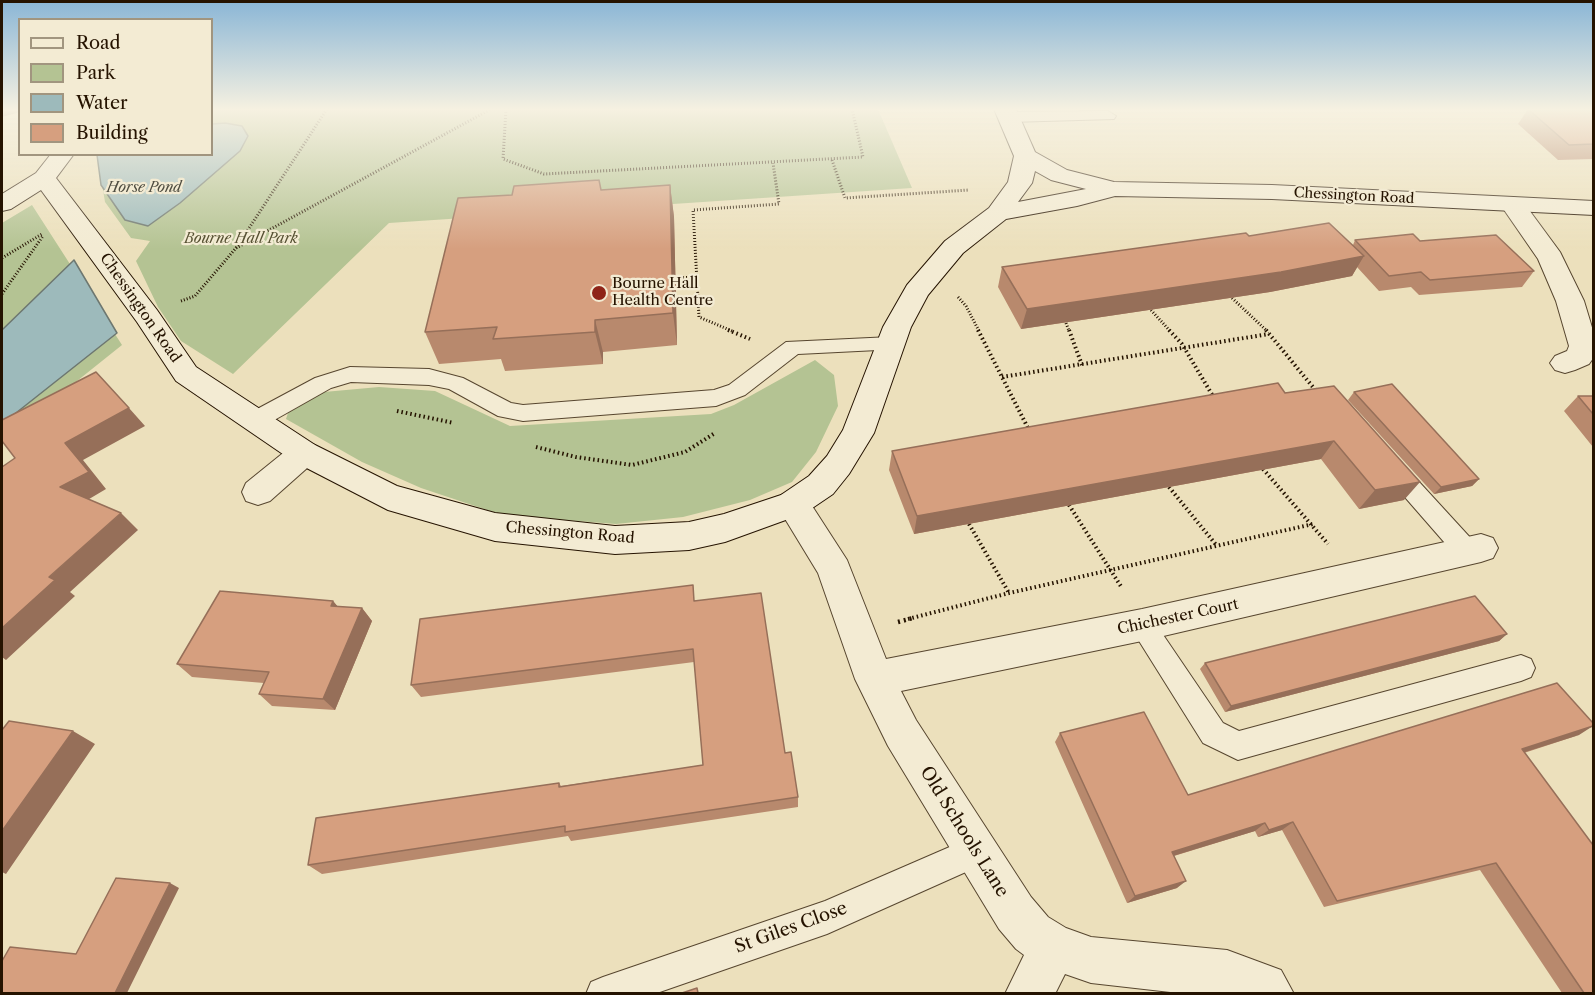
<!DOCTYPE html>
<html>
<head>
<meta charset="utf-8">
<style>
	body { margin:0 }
	#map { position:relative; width:1595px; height:995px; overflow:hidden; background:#ece0bc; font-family:"Libre Caslon Text",serif }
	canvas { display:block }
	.frame { position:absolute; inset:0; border:3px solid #251300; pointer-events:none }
	.legend { position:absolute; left:18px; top:18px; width:195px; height:138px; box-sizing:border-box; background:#f3ebd3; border:2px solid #a1957f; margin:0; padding:8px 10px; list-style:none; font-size:18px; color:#251300 }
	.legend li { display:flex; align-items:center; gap:12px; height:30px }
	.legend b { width:30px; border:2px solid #a1957f }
</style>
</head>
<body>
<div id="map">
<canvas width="1595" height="995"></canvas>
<div class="frame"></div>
<ul class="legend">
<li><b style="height:8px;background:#f3ebd3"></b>Road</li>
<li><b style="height:16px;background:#b4c393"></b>Park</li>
<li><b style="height:16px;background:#9dbabb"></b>Water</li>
<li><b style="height:16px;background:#d69f7f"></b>Building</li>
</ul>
</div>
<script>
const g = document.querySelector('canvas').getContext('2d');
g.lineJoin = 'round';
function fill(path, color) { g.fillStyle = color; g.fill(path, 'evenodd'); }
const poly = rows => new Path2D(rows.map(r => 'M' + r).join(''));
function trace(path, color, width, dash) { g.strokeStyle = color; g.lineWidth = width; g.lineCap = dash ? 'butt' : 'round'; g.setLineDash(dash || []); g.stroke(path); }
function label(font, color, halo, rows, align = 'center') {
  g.font = font + ' "Libre Caslon Text",serif'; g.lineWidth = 4.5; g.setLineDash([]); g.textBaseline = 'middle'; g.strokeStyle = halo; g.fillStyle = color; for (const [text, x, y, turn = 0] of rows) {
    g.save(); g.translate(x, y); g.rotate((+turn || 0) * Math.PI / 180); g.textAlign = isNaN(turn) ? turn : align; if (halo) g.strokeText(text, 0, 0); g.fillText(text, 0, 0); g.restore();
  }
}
const green = poly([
	[212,109,878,109,912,188,389,223,233,374,181,341,158,307,136,261,150,241,131,238,105,202,97,155,212,154],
	[32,205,122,345,2,441,2,223],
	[815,360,834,375,838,406,816,452,792,482,750,500,683,517,616,524,502,515,421,488,362,462,286,419,289,410,324,392,379,387,435,391,510,426,711,414,734,405]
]);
const water = poly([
	[225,123,242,126,248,136,240,151,180,203,148,226,125,220,101,185,97,155,212,154,212,124,225,123],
	[74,260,117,333,2,424,2,330,74,260]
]);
const pathFar2 = poly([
	[506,109,503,159,544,174,863,157,852,109],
	[832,160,845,198,969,190],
	[236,248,491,109],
	[2,258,42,234],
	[671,277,697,278],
	[2,294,43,236],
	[958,297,966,306,979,331],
	[1232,298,1267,331],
	[181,301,195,296,236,248,327,109],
	[1151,310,1170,331],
	[1066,323,1069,331],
	[732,331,699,317,693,210,779,204,773,163]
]);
const pathFar1 = poly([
	[728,330,750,339],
	[978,330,1029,430],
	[1069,330,1082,365],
	[1169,330,1182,344,1214,398],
	[1266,330,1317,392],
	[1002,377,1269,334],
	[397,411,454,423],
	[536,447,576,457,632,465,685,452,715,433],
	[1263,469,1328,544],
	[1169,487,1217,546],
	[1069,505,1122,588],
	[969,524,1009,593],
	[908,619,1009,593,1313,524]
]);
const path = poly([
	[898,622,913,618]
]);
const lane = poly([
	[1108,111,1116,116,1114,119,1009,122,1001,117,1009,112,1108,111],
	[891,337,898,339,901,344,898,349,798,354,745,395,716,406,523,421,498,416,449,389,429,385,351,382,331,388,262,427,254,429,246,427,243,421,246,415,315,378,350,367,429,369,463,378,511,403,523,405,714,390,729,385,786,342,891,337],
	[1391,457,1399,460,1476,544,1480,551,1476,558,1467,561,1458,558,1383,472,1379,466,1383,460,1391,457],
	[1142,613,1151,617,1223,723,1239,731,1521,655,1531,659,1535,668,1531,677,1521,681,1238,760,1203,743,1129,625,1133,617,1142,613],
	[975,836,986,841,991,852,986,863,827,934,654,994,586,994,591,982,603,977,825,901,975,836]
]);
const street = poly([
	[1512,197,1521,199,1560,252,1584,301,1594,334,1594,357,1589,364,1575,370,1565,373,1555,370,1550,363,1555,356,1567,351,1569,346,1556,301,1538,259,1500,204,1503,199,1512,197],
	[304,441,315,445,320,453,315,461,270,501,258,505,246,501,242,492,246,483,293,445,304,441],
	[793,491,805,495,847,560,886,659,1142,609,1481,534,1493,538,1498,548,1493,558,1481,562,1142,641,901,691,916,720,1031,897,1048,917,1066,928,1091,937,1227,950,1281,970,1294,994,1188,994,1091,983,1065,974,1055,994,1005,994,1024,955,1016,949,999,929,888,746,855,679,818,573,776,504,781,495,793,491]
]);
const secondary = poly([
	[994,109,1016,109,1035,152,1067,170,1114,182,1272,185,1594,201,1594,215,1272,199,1115,196,1077,206,1006,219,963,253,928,295,911,327,874,433,849,474,833,494,805,513,725,542,689,550,615,554,495,541,388,510,293,461,176,381,137,322,41,190,11,209,2,211,2,194,36,173,51,154,74,154,56,178,157,310,196,367,315,445,397,486,495,513,615,526,689,522,724,514,781,495,809,476,827,456,843,430,883,327,907,285,945,241,989,208,1008,182,1014,156,994,109],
	[1035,171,1051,180,1086,189,1018,202,1032,183,1035,171]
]);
const wall = poly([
	[1528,109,1593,109,1593,159,1558,160,1518,124],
	[670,185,674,217,677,345,603,352,603,364,505,371,501,359,439,364,425,332,601,190],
	[1249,236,1353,245,1355,240,1420,241,1534,271,1522,287,1419,295,1411,287,1379,291,1357,267,1352,276,1270,292,1021,329,998,287,1002,267],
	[1354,392,1479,479,1472,486,1434,494,1348,400],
	[1285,393,1404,500,1359,509,1321,459,914,534,889,470,892,451],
	[1578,396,1593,396,1593,447,1564,411],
	[333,601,338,607,362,608,372,621,335,710,272,706,259,694,264,683,192,677,177,664],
	[696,601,785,753,798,797,798,807,571,841,568,836,322,874,308,865,559,783,561,786,703,765,694,662,421,697,411,685],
	[1507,634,1499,641,1225,712,1200,669,1205,663],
	[1060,733,1188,795,1579,735,1524,753,1593,993,1562,993,1480,870,1324,907,1282,830,1258,837,1255,831,1174,856,1177,888,1127,903,1055,742]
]);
const shadedWall = poly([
	[2,109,20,109,20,112,2,117],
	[670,185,674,217,677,345,673,313],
	[1364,256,1352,276,1270,292,1021,329,1027,309],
	[595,320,603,352,603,364,595,332],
	[129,408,145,426,83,460,106,489,79,505,60,487,65,443],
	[1334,441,1321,459,914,534,917,516],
	[1479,479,1472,486,1434,494,1441,487],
	[1420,482,1404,500,1359,509,1375,490],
	[121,513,138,530,70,592,75,596,6,660,2,657,2,628,49,577],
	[333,601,344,614,331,606],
	[362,608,372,621,335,710,323,699],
	[1507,634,1499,641,1225,712,1231,706],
	[1593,726,1579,735,1506,758,1522,749],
	[73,731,95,744,6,874,2,872,2,831],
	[1293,822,1282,830,1258,837,1269,830],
	[1265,823,1255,831,1163,859,1172,852],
	[1186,881,1177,888,1127,903,1135,896],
	[170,883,179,888,127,993,115,993]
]);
const building = poly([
	[1528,109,1593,109,1593,144,1569,145,1528,109],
	[599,180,601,190,670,185,673,313,595,320,595,332,493,339,497,327,425,332,458,198,512,195,514,186,599,180],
	[1329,223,1364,256,1281,272,1027,309,1002,267,1246,233,1249,236,1329,223],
	[1413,234,1420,241,1496,235,1534,271,1430,280,1421,272,1389,276,1355,240,1413,234],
	[96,372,129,408,65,443,89,472,60,487,121,513,49,577,55,580,2,628,2,467,15,458,2,441,2,420,96,372],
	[1278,383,1285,393,1334,386,1420,482,1375,490,1334,441,917,516,892,451,1278,383],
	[1392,384,1479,479,1441,487,1354,392,1392,384],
	[1578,396,1593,396,1593,414,1578,396],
	[693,585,694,601,761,593,785,753,791,752,798,797,565,832,565,826,308,865,316,818,559,783,559,787,703,765,693,649,411,685,420,619,693,585],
	[220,591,333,601,331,606,362,608,323,699,259,694,269,672,177,664,220,591],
	[1475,596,1507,634,1231,706,1205,663,1475,596],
	[1557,683,1593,723,1593,726,1522,749,1593,845,1593,993,1584,993,1496,863,1337,901,1293,822,1269,830,1265,823,1172,852,1186,881,1135,896,1060,733,1144,712,1188,795,1557,683],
	[9,721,73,731,2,831,2,730,9,721],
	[116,878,170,883,115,993,2,993,2,961,10,947,76,954,116,878],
	[697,988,698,993,682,993,697,988]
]);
const markers = [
	[599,293,8,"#8f2418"]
];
const farWaternames = [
	["Horse Pond",144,188]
];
const farStreetnames = [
	["Chessington Road",1354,196,3]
];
const farParknames = [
	["Bourne Hall Park",241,239]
];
const poiNames = [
	["Bourne Hall",612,284],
	["Health Centre",612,301]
];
const streetNames = [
	["Chessington Road",140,308,55],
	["Chessington Road",570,533,5],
	["Chichester Court",1178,617,-12]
];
const nearStreetnames = [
	["Old Schools Lane",964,832,58],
	["St Giles Close",791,928,-20]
];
fill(green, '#b4c393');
fill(water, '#9dbabb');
trace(water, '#6d7770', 1.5);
trace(lane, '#57462f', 2);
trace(street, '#57462f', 2);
trace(secondary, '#251300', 2);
trace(pathFar2, '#251300', 3, [1, 2]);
trace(pathFar1, '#251300', 4, [1.5, 3]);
trace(path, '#251300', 4.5, [2, 4]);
fill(lane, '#f3ebd3');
fill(street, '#f3ebd3');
fill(secondary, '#f3ebd3');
fill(wall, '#b8896d');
fill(shadedWall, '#966f59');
fill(building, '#d69f7f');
trace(building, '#966f59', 1.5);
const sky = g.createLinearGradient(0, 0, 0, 249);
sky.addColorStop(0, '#8ab6d6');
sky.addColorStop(0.44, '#f6f1e1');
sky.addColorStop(1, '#f6f1e100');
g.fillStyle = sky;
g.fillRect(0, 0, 1595, 249);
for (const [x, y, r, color] of markers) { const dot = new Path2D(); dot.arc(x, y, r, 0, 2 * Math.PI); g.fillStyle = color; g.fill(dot); trace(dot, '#f3ebd3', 2); }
label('italic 14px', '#4f4d41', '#f3ebd3', farWaternames);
label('14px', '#251300', '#f3ebd3', farStreetnames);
label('italic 14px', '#575133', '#f3ebd3', farParknames);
label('15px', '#251300', '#f3ebd3', poiNames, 'left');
label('15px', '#251300', '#f3ebd3', streetNames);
label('18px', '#251300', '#f3ebd3', nearStreetnames);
</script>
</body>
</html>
